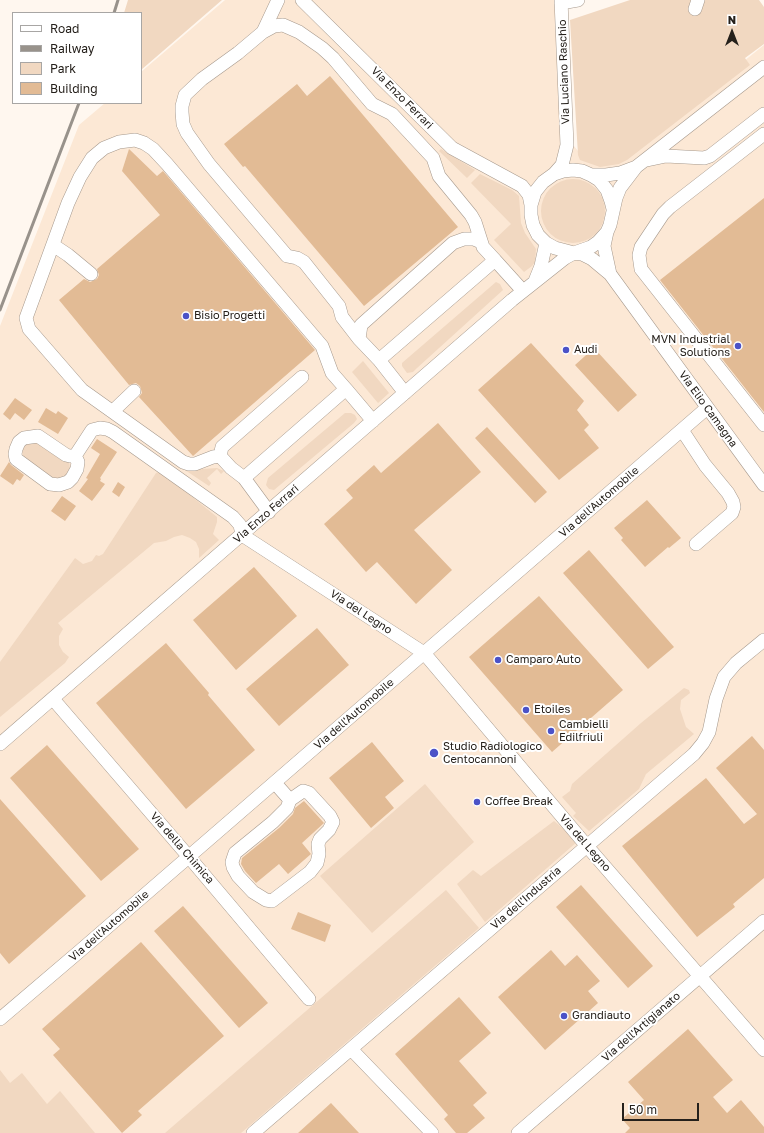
<!DOCTYPE html>
<html>
<head>
<meta charset="utf-8">
<style>
	body { margin:0 }
	#map { position:relative; width:764px; height:1133px; overflow:hidden; background:#fff7ef; font-family:"Golos Text",sans-serif }
	canvas { display:block }
	.legend { position:absolute; left:12px; top:12px; width:130px; height:92px; box-sizing:border-box; background:#fff; border:1px solid #a8a6a4; margin:0; padding:5px 7px; list-style:none; font-size:12px; color:#25201b }
	.legend li { display:flex; align-items:center; gap:8px; height:20px }
	.legend b { width:20px; border:1px solid #a8a6a4 }
	.north { position:absolute; left:712px; top:12px; width:40px; height:40px; -webkit-text-stroke:3px #fff; paint-order:stroke; rotate:0deg; font-size:11px; font-weight:700; line-height:16px; text-align:center; color:#25201b }
	.north::after { content:''; display:block; margin:auto; width:14px; height:18px; background:#25201b; clip-path:polygon(50% 0,100% 100%,50% 72%,0 100%) }
	.scale { position:absolute; left:622px; top:1103px; width:77px; height:18px; box-sizing:border-box; border:2px solid #25201b; border-top:0; padding-left:5px; font-size:12px; line-height:14px; white-space:nowrap; color:#25201b; -webkit-text-stroke:3px #fff; paint-order:stroke }
</style>
</head>
<body>
<div id="map">
<canvas width="764" height="1133"></canvas>
<ul class="legend">
<li><b style="height:5px;background:#fff"></b>Road</li>
<li><b style="height:5px;background:#98928b"></b>Railway</li>
<li><b style="height:11px;background:#f1d8c1"></b>Park</li>
<li><b style="height:11px;background:#e2bb95"></b>Building</li>
</ul>
<div class="north">N</div>
<div class="scale">50 m</div>
</div>
<script>
const g = document.querySelector('canvas').getContext('2d');
g.lineJoin = 'round';
function fill(path, color) { g.fillStyle = color; g.fill(path, 'evenodd'); }
const poly = rows => new Path2D(rows.map(r => 'M' + r).join(''));
function trace(path, color, width, dash) { g.strokeStyle = color; g.lineWidth = width; g.lineCap = dash ? 'butt' : 'round'; g.setLineDash(dash || []); g.stroke(path); }
function label(font, color, halo, rows, align = 'center') {
  g.font = font + ' "Golos Text",sans-serif'; g.lineWidth = 4; g.setLineDash([]); g.textBaseline = 'middle'; g.strokeStyle = halo; g.fillStyle = color; for (const [text, x, y, turn = 0] of rows) {
    g.save(); g.translate(x, y); g.rotate((+turn || 0) * Math.PI / 180); g.textAlign = isNaN(turn) ? turn : align; if (halo) g.strokeText(text, 0, 0); g.fillText(text, 0, 0); g.restore();
  }
}
const built = poly([
	[225,0,555,0,562,132,579,152,623,158,764,45,764,1133,0,1133,0,326,79,125,105,103,141,103,141,72]
]);
const green = poly([
	[128,0,222,0,141,70,141,13,124,13],
	[630,0,759,0,764,7,764,44,745,58,750,65,627,160,619,164,600,167,580,160,578,155,570,20],
	[441,149,449,154,475,170,467,178,439,151],
	[480,174,512,190,519,196,521,223,525,233,536,249,535,262,532,266,524,272,494,240,511,224,471,183],
	'541 211a32 32 0 1 1 64 0a32 32 0 1 1-64 0Z',
	[496,282,500,284,503,290,417,368,413,372,407,373,402,366,402,363],
	[363,361,389,393,378,403,352,372],
	[345,413,351,413,355,415,357,419,354,423,274,490,269,489,266,485,268,478],
	[33,439,69,460,70,470,67,477,58,482,25,459,23,455,23,449,28,442],
	[217,468,224,471,221,474,217,469,207,478,211,483,209,486,185,470],
	[159,472,169,478,217,517,217,522,213,534,219,540,199,558,199,549,196,542,190,538,182,535,174,537,166,541,154,543,58,623,63,629,59,636,59,645,63,652,69,657,65,663,0,717,0,662,75,558,83,564,92,561,96,555,99,556,103,554,156,473],
	[684,688,689,690,690,693,681,700,680,709,686,727,694,734,646,774,639,789,589,831,573,816,576,813,562,797,570,791,572,784,641,723],
	[425,784,474,842,372,933,320,876],
	[554,821,578,841,485,922,457,884,473,870,481,876],
	[446,890,479,928,241,1133,165,1133],
	[0,1070,10,1083,22,1073,47,1104,60,1091,95,1133,0,1133]
]);
const building = poly([
	[330,76,458,227,364,306,245,166,243,167,224,144,297,84,307,96],
	[129,149,157,176,163,171,315,350,193,456,139,397,142,393,140,386,136,383,129,385,59,300,84,279,90,282,97,279,99,275,97,269,160,215,122,171],
	[764,198,764,412,660,280],
	[531,343,584,401,577,410,589,425,584,430,599,448,559,480,478,390],
	[594,348,637,395,618,412,575,365],
	[15,398,32,410,24,420,15,413,10,420,3,414],
	[46,408,56,414,58,411,68,418,58,434,38,422],
	[438,423,481,472,414,530,452,570,416,604,377,562,366,572,324,524,353,498,346,490,374,465,381,473],
	[487,427,547,492,535,503,475,438],
	[97,439,117,452,100,478,101,479,100,481,105,484,92,501,79,491,88,479,86,478,100,454,91,448],
	[9,462,11,465,24,475,20,481,17,479,13,485,0,476],
	[118,482,125,487,119,497,112,492],
	[62,496,76,506,65,521,51,511],
	[647,500,681,538,669,548,668,547,645,567,621,540,623,538,614,528],
	[589,550,674,647,648,669,563,573],
	[254,567,297,616,236,670,193,620],
	[539,596,623,690,552,752,469,657],
	[317,628,349,665,279,726,246,689],
	[166,643,209,693,208,695,255,750,186,809,96,703],
	[752,736,764,750,764,878,733,904,735,907,697,937,622,846,706,778,744,824,757,814,716,768],
	[372,742,404,781,385,797,394,808,371,828,329,778],
	[47,745,139,849,101,881,10,778],
	[0,799,86,896,9,964,0,953],
	[304,801,324,823,302,843,311,854,288,874,279,864,256,883,245,871,241,864,242,858,279,828,293,814,295,808],
	[581,885,653,966,628,988,556,907],
	[183,906,268,1003,239,1028,154,931],
	[298,912,331,925,325,942,291,929],
	[141,942,224,1036,138,1111,142,1115,122,1133,53,1055,60,1049,42,1029],
	[551,950,565,966,577,955,600,981,588,991,598,1003,545,1050,498,997],
	[459,997,491,1033,459,1061,487,1093,473,1105,485,1118,467,1133,456,1133,444,1119,448,1115,395,1054],
	[688,1029,733,1080,713,1097,727,1113,741,1100,764,1127,764,1133,625,1133,630,1128,622,1119,644,1100,628,1082],
	[331,1103,359,1133,298,1133]
]);
const minor = poly([
	[302,0,452,148,522,186,529,195,531,205],
	[561,3,578,0],
	[695,9,698,0],
	[263,32,278,0],
	[764,134,670,207,663,214,641,247,639,255,641,269,764,425],
	[647,160,666,156,704,158,710,156,764,114],
	[636,167,764,67],
	[554,174,562,165,567,145,561,0],
	[591,175,606,175,620,173,636,167,620,188,616,198,610,225,607,232,598,242,591,247,574,253,555,248,546,243,538,235,533,225,531,215,531,205,535,192,543,182,554,174,563,171,573,170,582,171,591,175,599,180,607,190,611,201,613,209],
	[607,232,604,246,610,274],
	[53,245,68,255,91,274],
	[535,281,541,266,546,243],
	[359,339,361,325,453,243,464,239,474,239,481,242],
	[379,360,359,339,342,317,339,306,304,262,297,258,287,256,209,164,187,133,183,124,182,112,182,106,185,95,202,79,238,53,263,32,274,26,283,25,299,32,322,48,333,58,372,104,392,114,433,158,439,176,471,215,475,222,483,247,495,260],
	[405,393,379,360,495,260,523,291],
	[113,411,134,391],
	[682,430,705,465,728,493,733,502,734,507,732,513,696,544],
	[75,456,70,456,66,455,38,436,24,438,19,442,16,449,15,454,16,459,50,484,59,485,68,482,72,478,77,469,78,462,75,456,92,430,100,428,107,429,113,432,233,517,240,525,242,535,424,653,586,845,764,1050],
	[220,456,222,447,302,377],
	[244,478,231,468,220,456,213,457,195,464,189,464,183,462,82,390,29,329,26,318,68,203,80,177,92,158,104,148,119,142,135,140,144,143,153,149,167,164,322,346,332,373,346,389],
	[269,512,244,478,346,389,373,421],
	[53,699,189,857,309,999],
	[0,744,512,300,565,258,574,253,582,254,592,259,610,274,764,485],
	[275,783,290,800,303,791,309,793,330,816,333,822,329,830,320,839,318,844,319,854,317,863,310,872,272,901,266,900,253,892,238,876,233,867,232,862,235,853,273,822,287,808,290,800],
	[0,1019,81,950,707,408],
	[351,1049,432,1133],
	[253,1133,694,754,703,743,709,732,716,699,724,677,736,663,764,640],
	[518,1133,764,921]
]);
const rail = poly([
	[114,13,118,0],
	[0,310,79,103]
]);
const markers = [
	[186,316,4,"#4b52c7"],
	[738,346,4,"#4b52c7"],
	[566,350,4,"#4b52c7"],
	[498,660,4,"#4b52c7"],
	[526,710,4,"#4b52c7"],
	[551,731,4,"#4b52c7"],
	[434,753,5,"#4b52c7"],
	[477,802,4,"#4b52c7"],
	[564,1016,4,"#4b52c7"]
];
const streetNames = [
	["Via Luciano Raschio",564,72,-92],
	["Via Enzo Ferrari",402,98,45],
	["Via Elio Camagna",708,409,54],
	["Via dell'Automobile",599,502,-41],
	["Via Enzo Ferrari",266,514,-41],
	["Via del Legno",361,612,33],
	["Via dell'Automobile",354,714,-41],
	["Via del Legno",585,843,49],
	["Via della Chimica",182,848,49],
	["Via dell'Industria",526,898,-41],
	["Via dell'Automobile",109,926,-41],
	["Via dell'Artigianato",641,1027,-41]
];
const poiNames = [
	["Bisio Progetti",194,316],
	["MVN Industrial",730,340,"right"],
	["Solutions",730,353,"right"],
	["Audi",574,350],
	["Camparo Auto",506,660],
	["Etoiles",534,710],
	["Cambielli",559,725],
	["Edilfriuli",559,738],
	["Studio Radiologico",443,747],
	["Centocannoni",443,760],
	["Coffee Break",485,802],
	["Grandiauto",572,1016]
];
fill(built, '#fce8d5');
fill(green, '#f1d8c1');
fill(building, '#e2bb95');
trace(minor, '#a6998d', 14);
trace(minor, '#fff', 13);
trace(rail, '#98928b', 3);
for (const [x, y, r, color] of markers) { const dot = new Path2D(); dot.arc(x, y, r, 0, 2 * Math.PI); g.fillStyle = color; g.fill(dot); trace(dot, '#fff', 1.5); }
label('11px', '#25201b', '#fff', streetNames);
label('11px', '#25201b', '#fff', poiNames, 'left');
</script>
</body>
</html>
